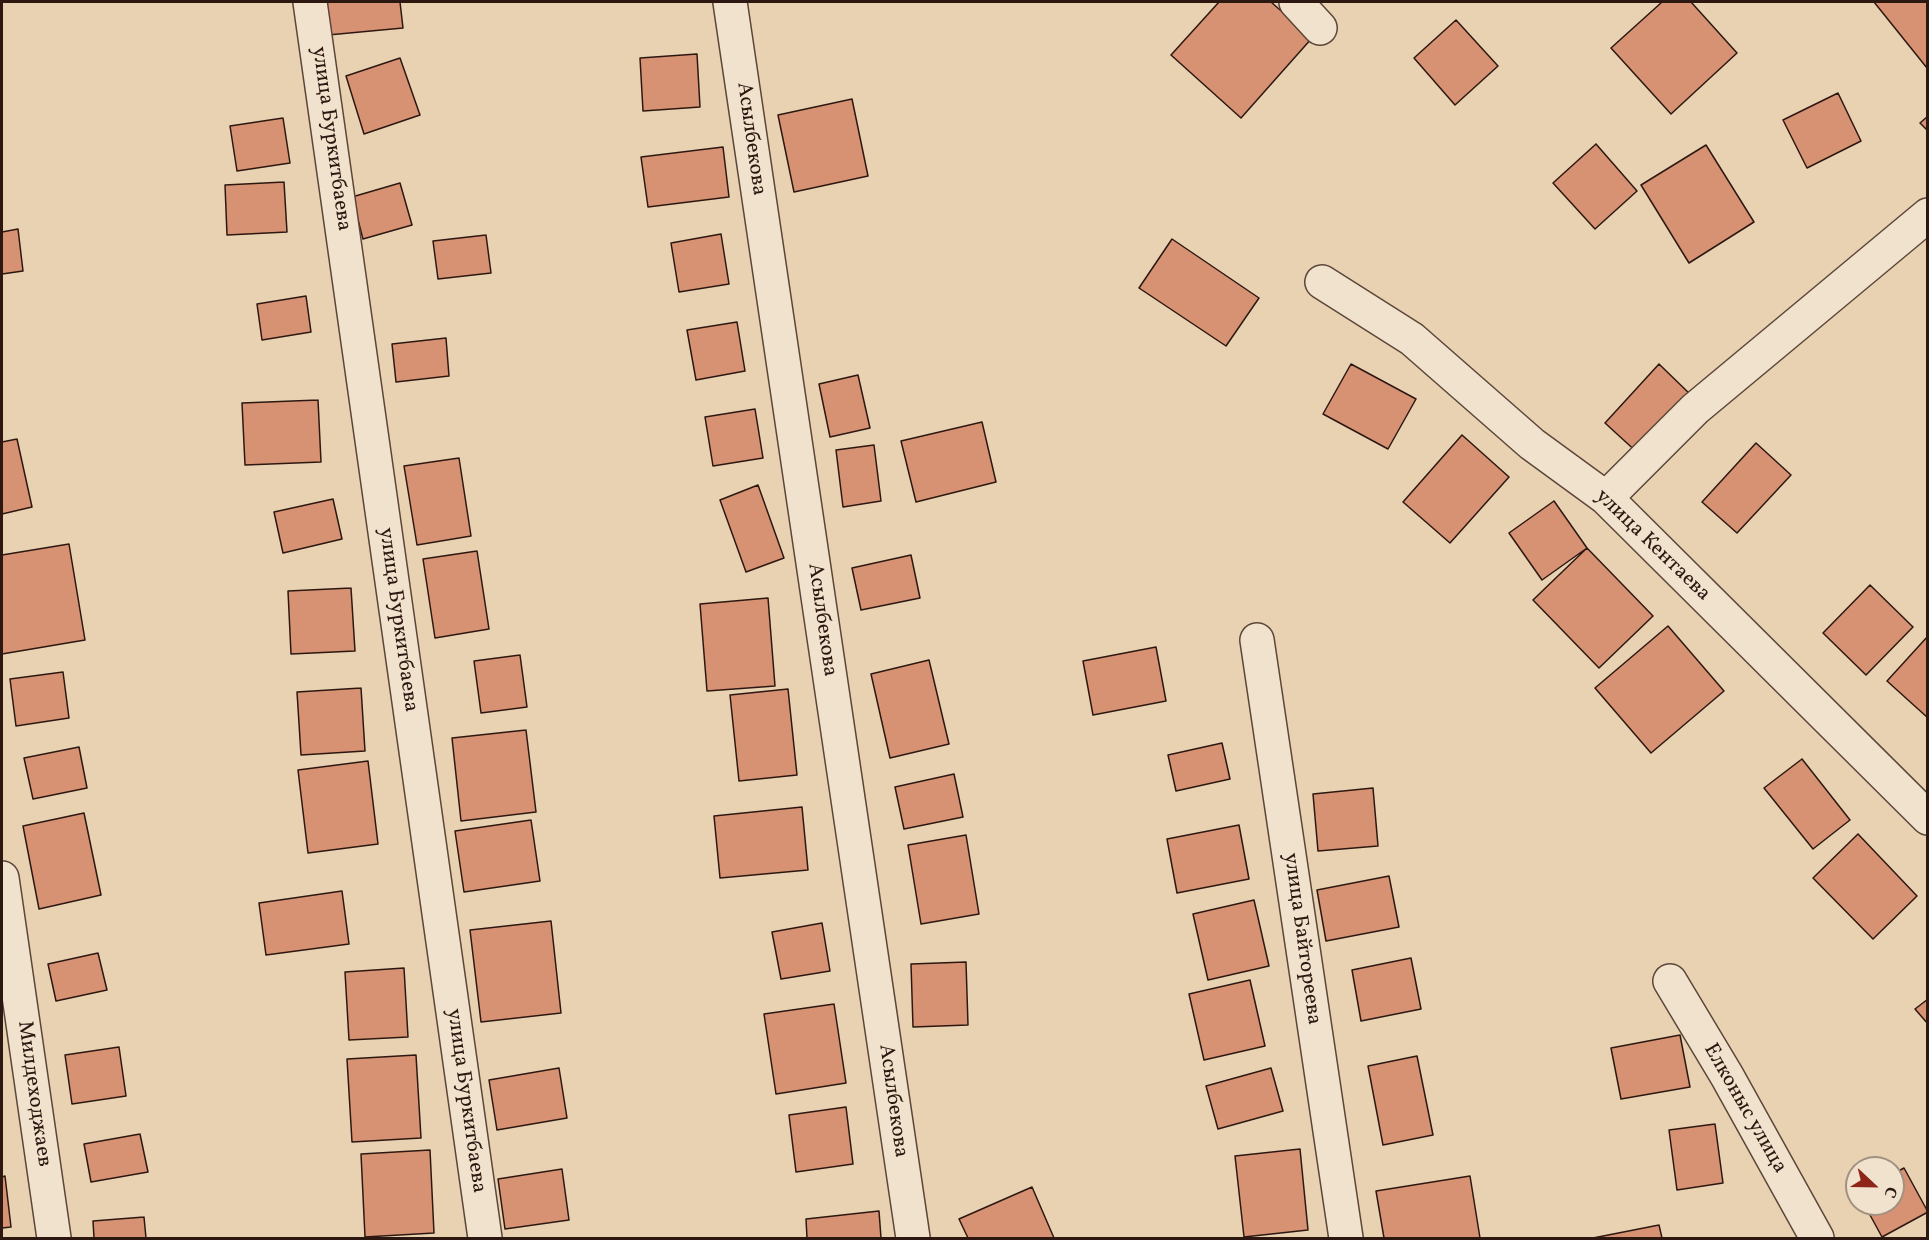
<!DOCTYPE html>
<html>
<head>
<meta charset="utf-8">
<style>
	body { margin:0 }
	#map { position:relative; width:1929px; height:1240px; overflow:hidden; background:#e8d2b2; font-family:Vollkorn,serif }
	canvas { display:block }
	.frame { position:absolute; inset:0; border:3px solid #2d1811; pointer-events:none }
	.north { position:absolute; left:1845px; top:1156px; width:60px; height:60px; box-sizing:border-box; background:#f0e2cd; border:2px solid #a29182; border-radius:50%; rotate:112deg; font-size:16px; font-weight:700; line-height:24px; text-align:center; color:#2d1811 }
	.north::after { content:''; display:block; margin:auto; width:21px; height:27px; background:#8f2418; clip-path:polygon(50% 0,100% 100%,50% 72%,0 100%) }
</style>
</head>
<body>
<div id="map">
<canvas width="1929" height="1240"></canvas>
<div class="frame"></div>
<div class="north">С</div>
</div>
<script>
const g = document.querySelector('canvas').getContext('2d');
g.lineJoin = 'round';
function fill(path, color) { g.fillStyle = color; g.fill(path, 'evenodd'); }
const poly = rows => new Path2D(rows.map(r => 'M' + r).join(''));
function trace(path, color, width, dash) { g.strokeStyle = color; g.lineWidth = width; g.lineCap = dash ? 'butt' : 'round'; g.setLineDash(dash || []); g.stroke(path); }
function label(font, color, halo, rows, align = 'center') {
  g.font = font + ' Vollkorn,serif'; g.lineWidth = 4.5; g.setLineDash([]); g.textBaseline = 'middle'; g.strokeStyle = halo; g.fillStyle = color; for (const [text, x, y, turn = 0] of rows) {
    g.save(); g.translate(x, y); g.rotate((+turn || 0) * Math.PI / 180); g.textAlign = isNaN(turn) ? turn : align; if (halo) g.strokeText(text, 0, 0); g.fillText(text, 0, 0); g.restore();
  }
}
const building = poly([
	[325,2,400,2,403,28,328,35,325,2],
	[1219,2,1271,2,1312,38,1241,118,1171,55,1219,2],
	[1662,2,1691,2,1737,53,1671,114,1611,48,1662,2],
	[1874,2,1928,2,1927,68,1874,2],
	[1456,20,1498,66,1455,105,1414,58,1456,20],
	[697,54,700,107,643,111,640,58,697,54],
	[400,58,420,115,364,134,346,76,400,58],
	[1838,93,1861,141,1807,168,1783,120,1838,93],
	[852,99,868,176,794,192,778,115,852,99],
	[1928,116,1928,131,1920,123,1928,116],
	[283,118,290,163,237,171,230,126,283,118],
	[1596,144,1637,191,1595,229,1553,183,1596,144],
	[1706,145,1754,222,1689,263,1641,185,1706,145],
	[723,147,729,197,648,207,641,157,723,147],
	[284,182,287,232,227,235,225,185,284,182],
	[400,183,412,225,363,239,352,197,400,183],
	[18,229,23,271,2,274,2,232,18,229],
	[721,234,729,284,679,292,671,243,721,234],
	[486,235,491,273,438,279,433,241,486,235],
	[1172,239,1259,298,1226,346,1139,288,1172,239],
	[306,296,311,332,262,340,257,304,306,296],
	[737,322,745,371,696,380,687,330,737,322],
	[446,338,449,376,396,382,392,344,446,338],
	[1351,364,1416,399,1388,449,1323,414,1351,364],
	[1659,364,1693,397,1640,455,1605,423,1659,364],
	[858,375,870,428,830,437,819,384,858,375],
	[318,400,321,462,245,465,242,403,318,400],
	[755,409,763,458,713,466,705,417,755,409],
	[982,422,996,482,916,502,901,441,982,422],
	[1462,435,1509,477,1450,543,1403,502,1462,435],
	[17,439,32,507,2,514,2,442,17,439],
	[1756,443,1791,475,1737,533,1702,502,1756,443],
	[874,445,881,501,843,507,836,450,874,445],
	[459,458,471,536,417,545,404,466,459,458],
	[758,485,784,558,746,572,720,500,758,485],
	[333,499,342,539,283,553,274,512,333,499],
	[1554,501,1587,548,1542,580,1509,533,1554,501],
	[69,544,85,640,2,654,2,555,69,544],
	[1587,548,1653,616,1599,668,1533,600,1587,548],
	[477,551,489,629,435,638,423,559,477,551],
	[911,555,920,598,861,610,852,568,911,555],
	[1870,585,1913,627,1866,675,1823,633,1870,585],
	[351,588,355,651,291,654,288,591,351,588],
	[768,598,775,686,707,691,700,604,768,598],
	[1668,626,1724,691,1651,753,1595,688,1668,626],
	[1928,636,1928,718,1887,681,1928,636],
	[1156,647,1166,701,1093,715,1083,661,1156,647],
	[520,655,527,707,481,713,474,661,520,655],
	[929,660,949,744,890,758,871,674,929,660],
	[63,672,69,718,16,726,10,679,63,672],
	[361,688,365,751,301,755,297,692,361,688],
	[788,689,797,775,739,781,730,695,788,689],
	[526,730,536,812,461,821,452,738,526,730],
	[1222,743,1230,779,1176,791,1168,755,1222,743],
	[79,747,87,788,33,799,24,758,79,747],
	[1802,759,1850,820,1813,849,1764,788,1802,759],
	[368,761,378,844,308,853,298,770,368,761],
	[954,774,963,817,904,829,895,787,954,774],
	[1373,788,1378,846,1318,851,1313,794,1373,788],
	[802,807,808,870,720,878,714,816,802,807],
	[84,813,101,895,39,909,23,826,84,813],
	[531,820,540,881,464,892,455,831,531,820],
	[1239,825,1249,879,1177,893,1167,839,1239,825],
	[1858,834,1917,896,1873,939,1813,878,1858,834],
	[966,835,979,914,921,924,908,845,966,835],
	[1389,876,1399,927,1326,941,1317,890,1389,876],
	[342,891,349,944,266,955,259,903,342,891],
	[1254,900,1269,966,1208,980,1193,914,1254,900],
	[551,921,561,1013,481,1022,470,930,551,921],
	[822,923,830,971,781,979,772,932,822,923],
	[98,953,107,990,56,1001,48,964,98,953],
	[1411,958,1421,1009,1361,1021,1352,970,1411,958],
	[966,962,968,1025,913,1027,911,964,966,962],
	[404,968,408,1037,349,1040,345,972,404,968],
	[1250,980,1265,1046,1204,1060,1189,994,1250,980],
	[1928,999,1928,1024,1915,1009,1928,999],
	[834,1004,846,1083,776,1094,764,1014,834,1004],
	[1680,1035,1690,1087,1621,1099,1611,1048,1680,1035],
	[119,1047,126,1096,72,1104,65,1055,119,1047],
	[416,1055,421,1138,352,1142,347,1059,416,1055],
	[1417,1056,1433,1135,1383,1145,1368,1066,1417,1056],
	[559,1068,567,1118,497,1130,489,1080,559,1068],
	[1271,1068,1283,1111,1218,1129,1206,1086,1271,1068],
	[846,1107,853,1164,796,1172,789,1115,846,1107],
	[1715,1124,1723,1183,1677,1190,1669,1130,1715,1124],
	[140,1134,148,1172,91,1182,84,1144,140,1134],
	[1300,1149,1308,1230,1244,1237,1235,1156,1300,1149],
	[430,1150,434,1233,365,1237,361,1154,430,1150],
	[1904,1168,1928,1212,1882,1237,1864,1204,1893,1204,1893,1174,1904,1168],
	[562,1169,569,1220,505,1229,498,1179,562,1169],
	[5,1176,11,1227,2,1228,2,1177,5,1176],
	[1470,1176,1480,1238,1384,1238,1376,1191,1470,1176],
	[1032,1187,1054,1238,968,1238,959,1219,1032,1187],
	[879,1211,881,1238,807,1238,806,1219,879,1211],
	[144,1217,146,1238,94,1238,93,1221,144,1217],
	[1659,1225,1662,1238,1593,1238,1659,1225]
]);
const minor = poly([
	[310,2,485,1238],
	[730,2,913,1238],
	[1296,2,1320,28],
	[1322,282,1412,339,1532,444,1606,498,1928,818],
	[1606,498,1695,409,1928,215],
	[1257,640,1346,1238],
	[2,878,54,1238],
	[1670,981,1727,1076,1817,1238]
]);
const streetNames = [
	["улица Буркитбаева",330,139,82],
	["Асылбекова",750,139,82],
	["улица Кентаева",1652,546,44],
	["улица Буркитбаева",397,620,82],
	["Асылбекова",821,620,82],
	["улица Байтореева",1301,939,82],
	["Милдеходжаев",33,1094,82],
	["улица Буркитбаева",465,1101,82],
	["Асылбекова",892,1101,82],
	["Елконыс улица",1744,1109,60]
];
fill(building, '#d79274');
trace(building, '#2d1811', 1.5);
trace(minor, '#5c4639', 36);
trace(minor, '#f0e2cd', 33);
label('21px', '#2d1811', '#f0e2cd', streetNames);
</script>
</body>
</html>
